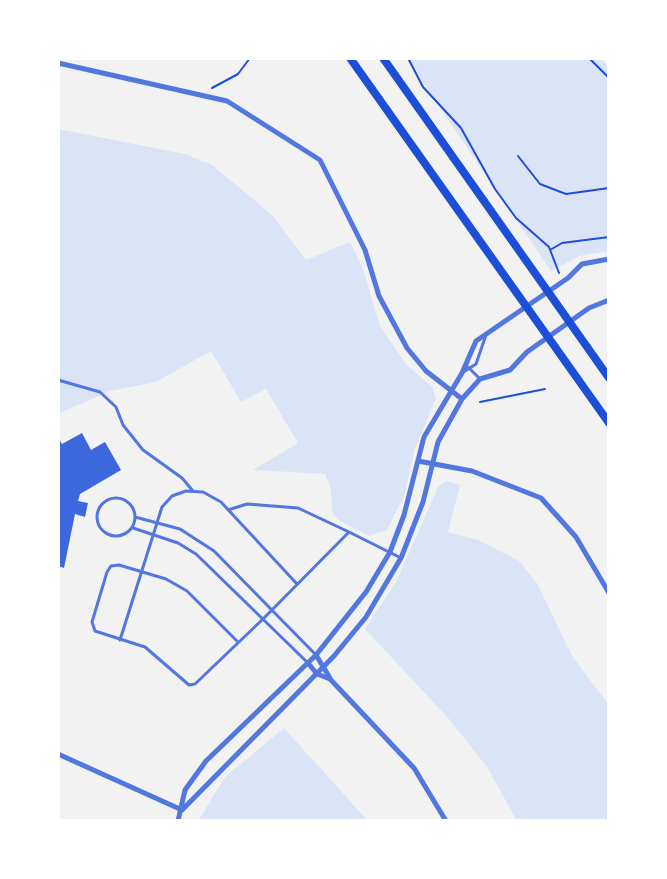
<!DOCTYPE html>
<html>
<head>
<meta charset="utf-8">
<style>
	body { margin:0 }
	#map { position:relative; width:667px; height:879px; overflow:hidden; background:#f2f2f2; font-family:"Exo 2",sans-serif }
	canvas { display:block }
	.frame { position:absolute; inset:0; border:60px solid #fff; pointer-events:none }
</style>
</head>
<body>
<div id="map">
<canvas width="667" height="879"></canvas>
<div class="frame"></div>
</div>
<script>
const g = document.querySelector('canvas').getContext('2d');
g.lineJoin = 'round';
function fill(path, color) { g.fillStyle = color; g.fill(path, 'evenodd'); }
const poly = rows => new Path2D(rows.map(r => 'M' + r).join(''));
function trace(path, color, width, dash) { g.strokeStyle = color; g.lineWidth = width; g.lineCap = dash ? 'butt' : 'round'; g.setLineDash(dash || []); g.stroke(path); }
const green = poly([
	[406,58,599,58,609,67,609,251,579,256,551,271],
	[58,129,185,154,212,165,271,214,306,260,350,242,362,266,380,326,406,364,432,387,436,398,414,451,405,494,387,530,369,536,338,520,332,512,331,490,325,474,253,470,298,443,266,389,241,402,211,351,156,382,110,391,58,414],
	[447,481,460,485,448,532,478,540,519,561,537,583,572,656,609,705,609,821,517,821,487,767,449,719,365,629,396,582,438,487],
	[284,728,368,821,198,821,225,777]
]);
const building = poly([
	[82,433,91,450,105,442,121,470,80,494,78,501,88,503,85,517,75,514,64,568,58,566,58,437,62,444]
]);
const path = poly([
	[408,58,423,87,461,128,495,189,516,218,549,247,559,273],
	[589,58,609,78],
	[212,88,238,74,250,58],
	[518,156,540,184,566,194,609,188],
	[550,250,562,243,609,237],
	[480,402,545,389]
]);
const service = poly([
	[466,365,480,379],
	[462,373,476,364,486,335],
	[58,380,100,392,116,407,123,425,143,450,182,478,193,491],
	'97 517a19 19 0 1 1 38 0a19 19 0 1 1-38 0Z',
	[228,510,247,504,298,508,349,532],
	[135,517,180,529,214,551,316,655],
	[133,528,178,543,196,554,308,663],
	[120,640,162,507,172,496,186,491,203,492,221,502,297,584],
	[238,642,187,591,166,579,119,565,111,566,107,572,92,622,95,631,145,647,189,685,195,684,263,619,349,532,401,558]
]);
const minor = poly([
	[58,63,227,101,320,160,365,250,379,296,407,348,426,371,462,399],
	[418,461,472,471,541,498,576,537,609,593],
	[316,655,330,678],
	[308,663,317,674,330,679,414,768,446,821],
	[58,754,182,810],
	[183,809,334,656,366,617,401,558,423,502,438,442,462,399,480,379,510,370,527,352,589,308,609,300],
	[178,821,185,790,206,761,316,655,366,592,390,552,404,515,424,437,462,373,476,341,568,278,582,264,609,259]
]);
const secondary = poly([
	[350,58,609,423],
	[383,58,609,378]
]);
fill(green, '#dbe4f7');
fill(building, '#3d67dc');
trace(path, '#1d4ed8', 2);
trace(service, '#5277de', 3);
trace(minor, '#5277de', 5);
trace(secondary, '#1d4ed8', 8);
</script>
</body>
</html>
